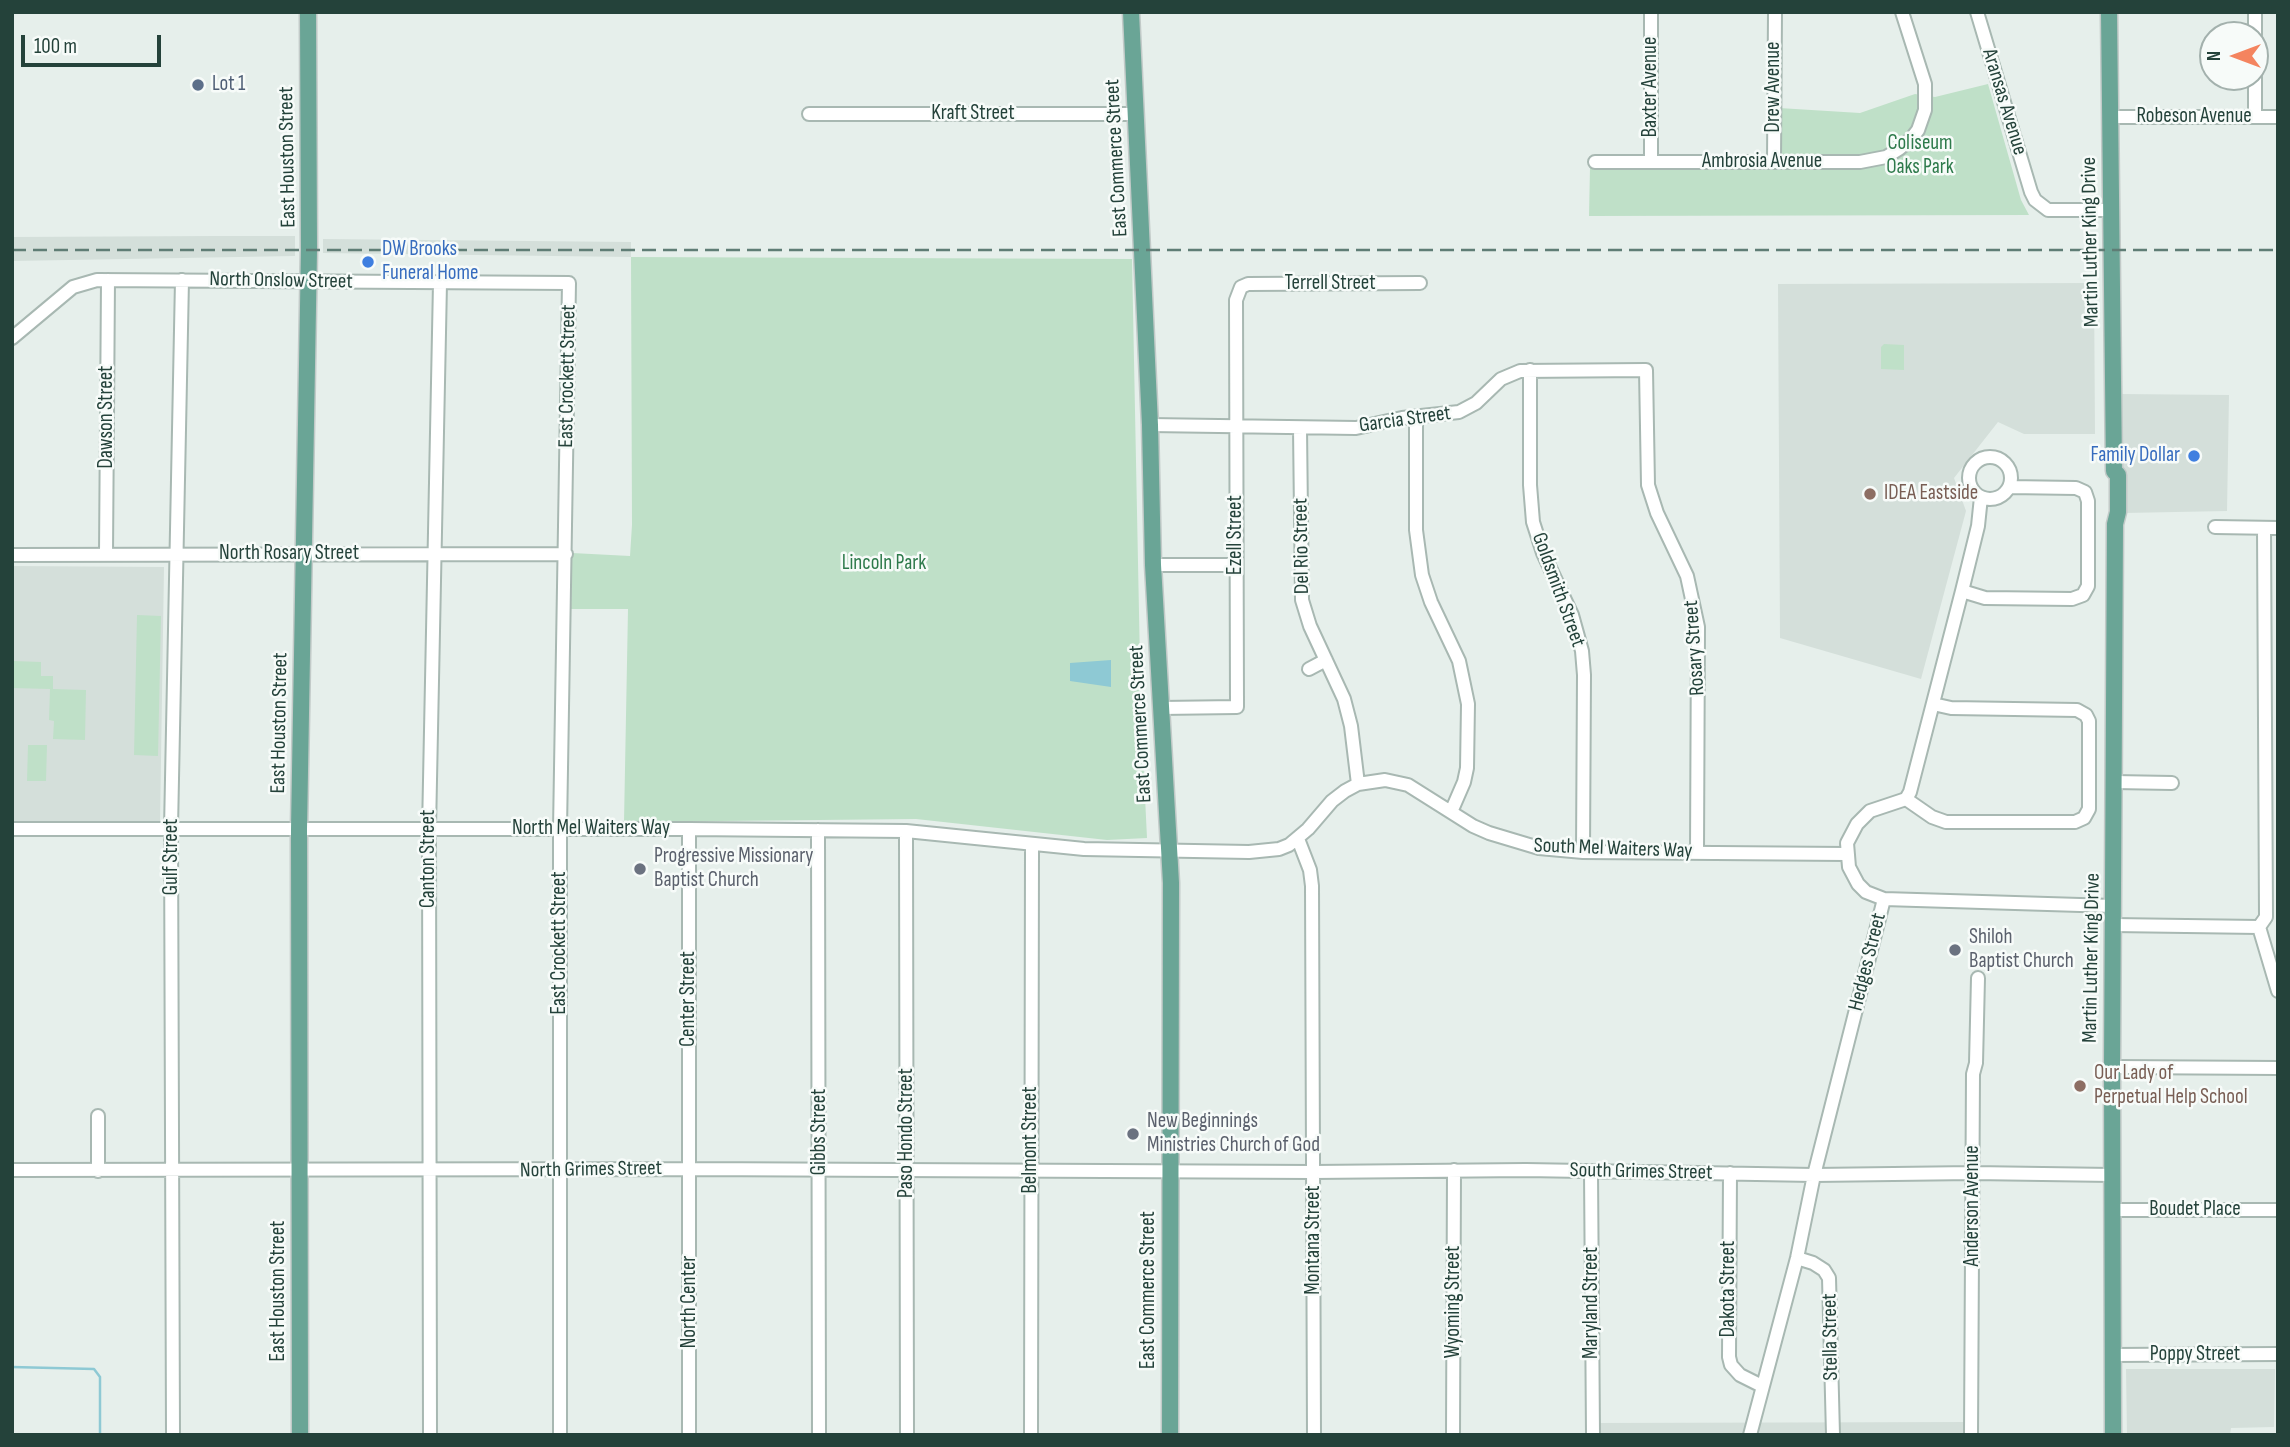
<!DOCTYPE html>
<html>
<head>
<meta charset="utf-8">
<style>
	body { margin:0 }
	#map { position:relative; width:2290px; height:1447px; overflow:hidden; background:#e6efeb; font-family:"Sofia Sans Condensed",sans-serif }
	canvas { display:block }
	.frame { position:absolute; inset:0; border:14px solid #24423a; pointer-events:none }
	.north { position:absolute; left:2199px; top:21px; width:70px; height:70px; box-sizing:border-box; background:#f7fbf9; border:2px solid #a3b1ad; border-radius:50%; rotate:270deg; font-size:19px; font-weight:700; line-height:28px; text-align:center; color:#24423a }
	.north::after { content:''; display:block; margin:auto; width:24px; height:32px; background:#f4845f; clip-path:polygon(50% 0,100% 100%,50% 72%,0 100%) }
	.scale { position:absolute; left:21px; top:35px; width:140px; height:32px; box-sizing:border-box; border:4px solid #24423a; border-top:0; padding-left:9px; font-size:21px; line-height:24px; white-space:nowrap; color:#24423a; -webkit-text-stroke:5px #f7fbf9; paint-order:stroke }
</style>
</head>
<body>
<div id="map">
<canvas width="2290" height="1447"></canvas>
<div class="frame"></div>
<div class="north">N</div>
<div class="scale">100 m</div>
</div>
<script>
const g = document.querySelector('canvas').getContext('2d');
g.lineJoin = 'round';
function fill(path, color) { g.fillStyle = color; g.fill(path, 'evenodd'); }
const poly = rows => new Path2D(rows.map(r => 'M' + r).join(''));
function trace(path, color, width, dash) { g.strokeStyle = color; g.lineWidth = width; g.lineCap = dash ? 'butt' : 'round'; g.setLineDash(dash || []); g.stroke(path); }
function label(font, color, halo, rows, align = 'center') {
  g.font = font + ' "Sofia Sans Condensed",sans-serif'; g.lineWidth = 5; g.setLineDash([]); g.textBaseline = 'middle'; g.strokeStyle = halo; g.fillStyle = color; for (const [text, x, y, turn = 0] of rows) {
    g.save(); g.translate(x, y); g.rotate((+turn || 0) * Math.PI / 180); g.textAlign = isNaN(turn) ? turn : align; if (halo) g.strokeText(text, 0, 0); g.fillText(text, 0, 0); g.restore();
  }
}
const built = poly([
	[214,236,295,236,295,256,12,261,12,237],
	[323,239,631,242,631,257,323,253],
	[2094,283,2095,434,2024,434,1998,422,1954,478,1966,511,1921,679,1780,638,1778,284],
	[2121,394,2229,395,2227,511,2124,513],
	[12,566,164,567,160,824,12,821],
	[2126,1369,2275,1369,2274,1427,2231,1428,2230,1435,2127,1435],
	[1966,1422,1965,1435,1598,1435,1598,1423]
]);
const green = poly([
	[1988,84,2021,200,2029,215,1589,216,1590,168,1779,168,1779,108,1860,113,1915,94,1935,97],
	[631,257,1132,259,1141,714,1147,838,1107,840,916,819,624,822,628,609,571,609,572,553,630,556,632,525],
	[1884,344,1904,345,1904,370,1881,369,1881,347],
	[137,615,161,616,158,756,134,755],
	[13,661,41,662,41,676,53,676,53,689,86,690,85,740,53,739,54,721,49,720,50,689,12,688],
	[28,745,47,745,46,781,27,781]
]);
const water = poly([
	[1111,660,1111,687,1070,681,1070,663]
]);
const stream = poly([
	[12,1367,94,1369,100,1377,100,1435]
]);
const minor = poly([
	[1977,12,2031,192,2035,200,2048,210,2111,210],
	[2255,12,2255,35],
	[2255,77,2255,117],
	[809,114,1137,114],
	[2110,117,2278,117],
	[1595,162,1860,162,1886,157,1899,149,1911,139,1918,130,1925,110,1925,84,1902,12],
	[1651,162,1651,12],
	[1774,162,1775,12],
	[12,338,73,287,97,280,569,283,560,829,560,1435],
	[1530,370,1530,485,1533,522,1543,553,1572,615,1582,651,1584,675,1583,852],
	[1416,417,1416,530,1422,575,1431,602,1459,661,1468,704,1467,768,1464,782,1451,812],
	[1150,425,1356,428,1402,418,1459,412,1476,403,1501,379,1520,371,1646,370,1648,485,1657,513,1687,576,1698,627,1697,852],
	[1300,428,1302,600,1310,626,1344,699,1351,726,1358,784],
	'1969 478a21 21 0 1 1 42 0a21 21 0 1 1-42 0Z',
	[1981,497,1978,526,1962,591,1910,792,1906,799,1870,811,1857,824,1847,843,1849,867,1858,884,1866,892,1884,899,2113,906],
	[2215,527,2278,528],
	[106,554,108,280],
	[12,555,566,554],
	[1153,565,1236,565],
	[1962,591,1985,598,2072,599,2083,595,2088,586,2088,501,2085,492,2076,488,2009,487],
	[1309,669,1326,660],
	[1161,708,1237,707,1236,300,1241,287,1248,284,1420,283],
	[2114,782,2172,783],
	[1906,799,1932,817,1946,822,2075,822,2084,818,2089,809,2089,721,2086,715,2077,710,1951,708,1933,704],
	[12,829,689,829,906,831,1084,849,1249,852,1279,849,1289,845,1308,829,1332,801,1345,791,1358,784,1385,780,1408,785,1473,826,1489,833,1539,848,1583,852,1847,854],
	[689,829,689,1435],
	[818,830,819,1435],
	[906,831,907,1435],
	[1298,839,1310,870,1312,886,1314,1435],
	[2113,925,2259,927],
	[2259,927,2266,917,2264,528],
	[2259,927,2278,991],
	[2112,1067,2278,1068],
	[98,1116,98,1171],
	[12,1170,690,1169,1313,1172,1526,1170,1814,1175,1973,1173,2112,1175],
	[1591,1172,1593,1435],
	[1730,1173,1729,1357,1731,1365,1740,1375,1762,1386],
	[2112,1210,2278,1210],
	[1797,1258,1813,1263,1824,1270,1829,1278,1833,1435],
	[2112,1355,2278,1354],
	[173,1435,171,829,182,280],
	[430,1435,429,830,440,283],
	[1031,1435,1032,845],
	[1453,1435,1454,1170],
	[1750,1435,1797,1258,1814,1175,1884,899],
	[1971,1435,1973,1074,1976,1063,1978,978]
]);
const major = poly([
	[1131,12,1150,425,1153,565,1171,883,1170,1435],
	[2109,12,2114,471,2118,475,2118,512,2115,524,2112,1067,2113,1435],
	[300,1435,299,829,309,249,308,12]
]);
const rail = poly([
	[12,250,2278,250]
]);
const markers = [
	[198,85,7,"#5c6f8a"],
	[368,262,7,"#3f7fe0"],
	[2194,456,7,"#3f7fe0"],
	[1870,494,7,"#8d6e63"],
	[640,869,7,"#6b7280"],
	[1955,950,7,"#6b7280"],
	[2080,1086,7,"#8d6e63"],
	[1133,1134,7,"#6b7280"]
];
const serviceNames = [
	["Lot 1",212,85]
];
const streetNames = [
	["Baxter Avenue",1651,87,-90],
	["Drew Avenue",1774,87,-90],
	["Aransas Avenue",2004,102,73],
	["Kraft Street",973,114],
	["Robeson Avenue",2194,117],
	["East Houston Street",288,157,-91],
	["East Commerce Street",1117,158,-93],
	["Ambrosia Avenue",1762,162],
	["Martin Luther King Drive",2091,242,-91],
	["North Onslow Street",281,281,1],
	["Terrell Street",1330,284],
	["East Crockett Street",568,376,-89],
	["Dawson Street",107,417,-90],
	["Garcia Street",1405,420,-8],
	["Ezell Street",1236,535,-90],
	["Del Rio Street",1302,546,-91],
	["North Rosary Street",289,554],
	["Goldsmith Street",1558,590,70],
	["Rosary Street",1695,648,-94],
	["East Houston Street",280,723,-89],
	["East Commerce Street",1141,724,-93],
	["North Mel Waiters Way",591,829],
	["South Mel Waiters Way",1613,849,2],
	["Gulf Street",172,857,-90],
	["Canton Street",429,859,-90],
	["East Crockett Street",560,943,-90],
	["Martin Luther King Drive",2092,958,-89],
	["Hedges Street",1868,962,-76],
	["Center Street",689,999,-90],
	["Gibbs Street",820,1132,-90],
	["Paso Hondo Street",907,1133,-90],
	["Belmont Street",1031,1140,-90],
	["North Grimes Street",591,1170,-1],
	["South Grimes Street",1641,1172,1],
	["Anderson Avenue",1973,1206,-90],
	["Boudet Place",2195,1210],
	["Montana Street",1314,1240,-90],
	["Dakota Street",1729,1289,-90],
	["East Commerce Street",1149,1290,-90],
	["East Houston Street",279,1291,-90],
	["North Center",690,1302,-90],
	["Wyoming Street",1454,1302,-90],
	["Maryland Street",1592,1303,-90],
	["Stella Street",1831,1337,-91],
	["Poppy Street",2195,1355]
];
const parkNames = [
	["Coliseum",1920,144],
	["Oaks Park",1920,168],
	["Lincoln Park",884,564]
];
const shopNames = [
	["DW Brooks",382,250],
	["Funeral Home",382,274],
	["Family Dollar",2180,456,"right"]
];
const educationNames = [
	["IDEA Eastside",1884,494],
	["Our Lady of",2094,1074],
	["Perpetual Help School",2094,1098]
];
const worshipNames = [
	["Progressive Missionary",654,857],
	["Baptist Church",654,881],
	["Shiloh",1969,938],
	["Baptist Church",1969,962],
	["New Beginnings",1147,1122],
	["Ministries Church of God",1147,1146]
];
fill(built, '#d4dfda');
fill(green, '#bfe0c8');
fill(water, '#8ec9d4');
trace(stream, '#8ec9d4', 2.5);
trace(minor, '#a8b8b2', 16);
trace(major, '#c2cac8', 19);
trace(minor, '#fff', 12);
trace(major, '#6aa596', 16);
trace(rail, '#5f7d75', 2.5, [14, 7]);
for (const [x, y, r, color] of markers) { const dot = new Path2D(); dot.arc(x, y, r, 0, 2 * Math.PI); g.fillStyle = color; g.fill(dot); trace(dot, '#f7fbf9', 2.5); }
label('21px', '#4e5e75', '#f7fbf9', serviceNames, 'left');
label('21px', '#24423a', '#f7fbf9', streetNames);
label('21px', '#2d7a4b', '#f7fbf9', parkNames);
label('21px', '#366cbe', '#f7fbf9', shopNames, 'left');
label('21px', '#785e54', '#f7fbf9', educationNames, 'left');
label('21px', '#5b616d', '#f7fbf9', worshipNames, 'left');
</script>
</body>
</html>
